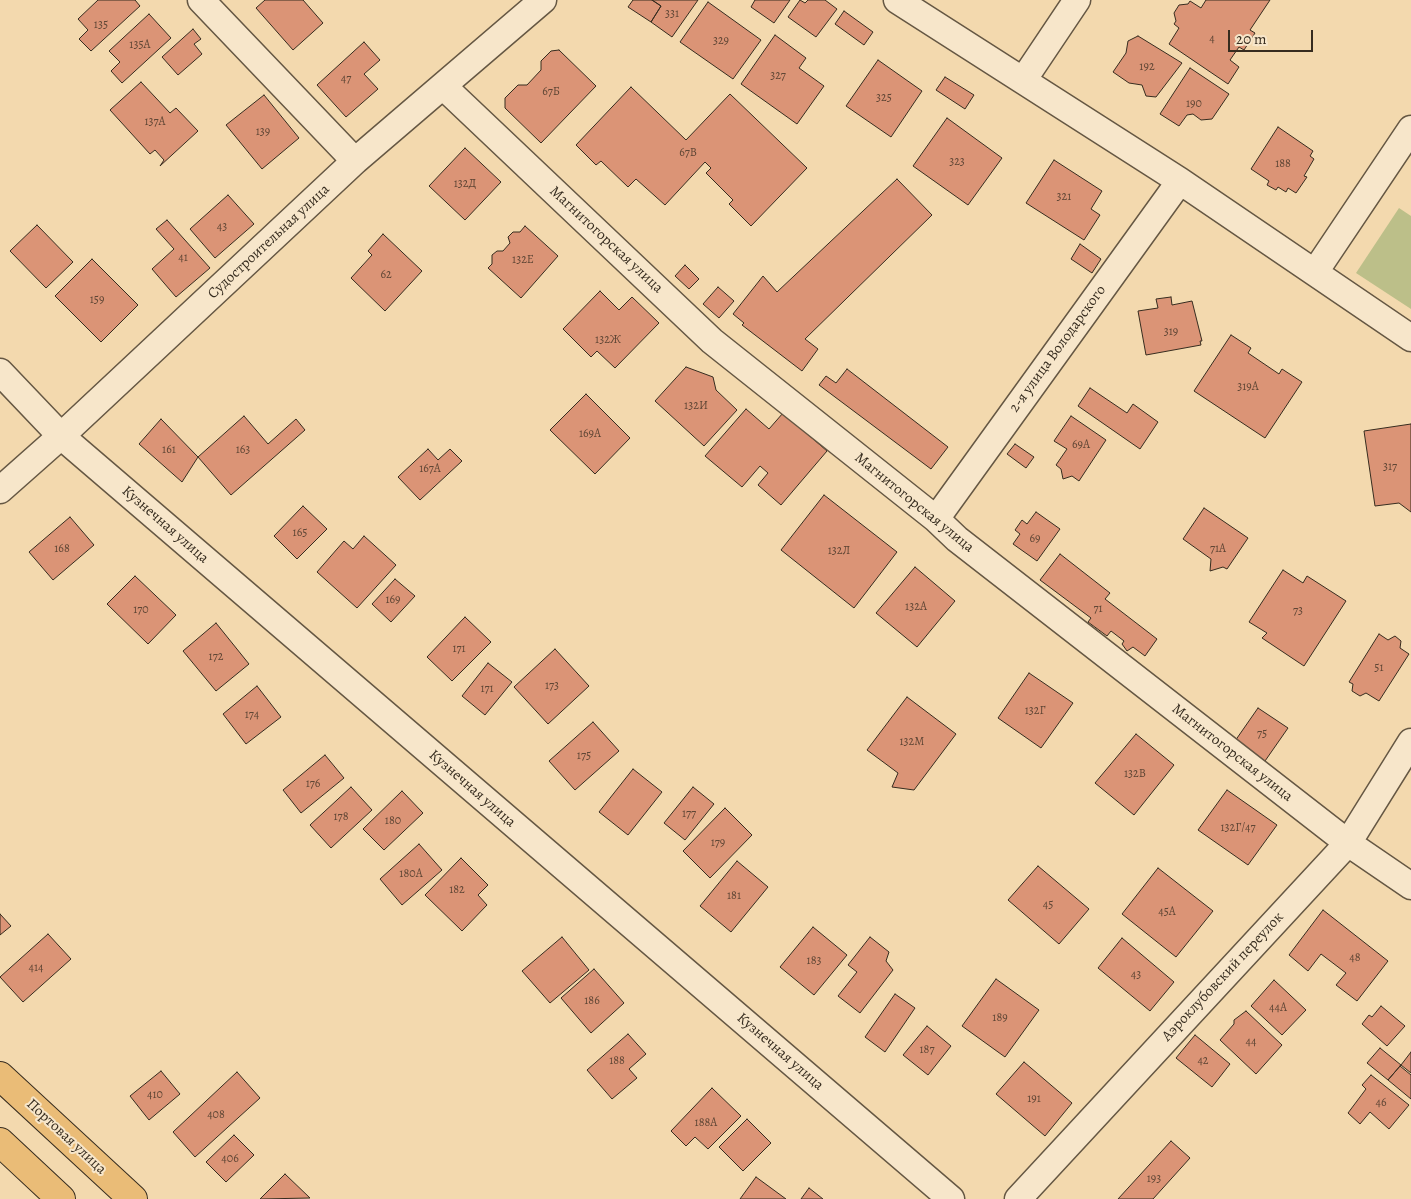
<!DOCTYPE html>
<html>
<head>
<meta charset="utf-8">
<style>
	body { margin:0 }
	#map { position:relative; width:1411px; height:1199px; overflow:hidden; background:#f3d9ae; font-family:Alegreya,serif }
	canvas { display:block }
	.scale { position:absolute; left:1228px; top:30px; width:85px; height:22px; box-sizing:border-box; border:2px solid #362c1f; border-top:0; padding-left:6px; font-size:15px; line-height:18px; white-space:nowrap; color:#362c1f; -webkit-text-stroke:4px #f7e6ca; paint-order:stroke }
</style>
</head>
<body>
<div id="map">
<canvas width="1411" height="1199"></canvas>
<div class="scale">20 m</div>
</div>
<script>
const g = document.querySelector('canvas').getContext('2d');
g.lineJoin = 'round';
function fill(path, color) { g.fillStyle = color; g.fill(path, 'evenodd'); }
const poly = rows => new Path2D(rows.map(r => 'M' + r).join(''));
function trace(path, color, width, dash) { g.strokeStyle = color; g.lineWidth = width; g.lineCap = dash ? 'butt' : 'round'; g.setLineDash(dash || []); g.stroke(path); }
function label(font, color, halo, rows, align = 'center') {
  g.font = font + ' Alegreya,serif'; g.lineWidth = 4; g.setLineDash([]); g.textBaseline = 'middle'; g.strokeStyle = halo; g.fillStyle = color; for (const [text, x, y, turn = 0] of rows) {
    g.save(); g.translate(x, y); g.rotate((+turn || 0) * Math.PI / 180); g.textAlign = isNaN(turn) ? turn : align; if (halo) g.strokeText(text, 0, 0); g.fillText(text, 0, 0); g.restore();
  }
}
const green = poly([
	[1399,208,1411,216,1411,309,1356,273]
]);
const building = poly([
	[98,0,135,0,140,6,91,51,79,39,88,30,78,19,98,0],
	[265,0,303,0,323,23,293,50,256,8,265,0],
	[633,0,652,0,661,6,651,22,628,7,633,0],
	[652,0,698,0,672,37,651,22,661,6,652,0],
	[755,0,790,0,774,23,751,7,755,0],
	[800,0,805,3,808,0,825,0,837,9,816,37,788,17,800,0],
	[1206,0,1270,0,1250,30,1255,33,1244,50,1239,47,1230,60,1239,67,1228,84,1169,44,1179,28,1174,24,1176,21,1174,13,1179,5,1188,4,1190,1,1201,8,1206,0],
	[708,2,761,40,733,79,680,42,708,2],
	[844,11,873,32,864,45,835,24,844,11],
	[149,14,171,38,122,83,111,71,120,62,109,51,149,14],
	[193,29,201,39,194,44,202,54,178,75,162,57,193,29],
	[775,35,806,58,799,68,824,86,797,124,741,84,775,35],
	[1138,36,1182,63,1156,97,1146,96,1142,85,1129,83,1113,72,1126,53,1128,41,1138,36],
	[364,42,380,60,364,74,378,89,346,117,317,85,364,42],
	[559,50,596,86,541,143,505,108,505,98,518,85,527,85,541,70,541,61,551,51,559,50],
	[878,60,922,91,891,137,846,106,878,60],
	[1190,68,1229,94,1212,119,1201,120,1193,114,1187,115,1179,126,1160,114,1190,68],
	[945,77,974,95,965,109,936,90,945,77],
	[141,82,170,113,176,108,198,131,160,166,164,160,155,150,150,154,110,110,141,82],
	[631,87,686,140,730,94,807,168,751,226,729,204,733,200,706,173,711,168,705,162,665,205,636,179,628,187,601,161,596,165,576,145,631,87],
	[264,95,299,138,262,169,226,125,264,95],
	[947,118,1002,158,968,205,913,166,947,118],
	[1278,127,1313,151,1310,156,1314,159,1304,176,1307,177,1296,193,1288,188,1286,192,1278,187,1276,190,1267,185,1269,181,1251,169,1278,127],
	[465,148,501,182,465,220,429,186,465,148],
	[1054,160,1102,191,1091,209,1100,215,1084,240,1026,203,1054,160],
	[897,179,932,215,805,339,818,349,802,371,742,325,744,323,733,314,763,276,777,292,897,179],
	[228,195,254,224,215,258,190,229,228,195],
	[167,220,210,268,176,297,152,269,174,249,156,229,167,220],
	[37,225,73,262,46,288,10,251,37,225],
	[525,226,558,256,521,298,488,268,492,264,492,255,497,251,503,251,510,243,508,237,513,232,520,232,525,226],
	[383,234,422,271,385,311,351,278,372,255,368,251,383,234],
	[1080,244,1101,259,1092,273,1071,259,1080,244],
	[92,259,138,305,101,342,55,296,92,259],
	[685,265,699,279,689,289,675,276,685,265],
	[718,287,734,301,719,318,703,304,718,287],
	[600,291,619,310,632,297,659,323,615,368,597,351,591,357,563,329,600,291],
	[1171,297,1172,305,1192,301,1202,341,1200,341,1201,345,1146,355,1138,311,1158,308,1156,299,1171,297],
	[1231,335,1251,348,1248,353,1279,374,1282,369,1302,382,1265,438,1194,391,1231,335],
	[686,367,713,377,716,390,737,410,704,446,655,401,686,367],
	[847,369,948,447,931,469,819,385,826,376,836,383,847,369],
	[1090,388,1127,413,1133,404,1158,422,1140,449,1078,406,1090,388],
	[586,394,630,438,595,474,550,430,586,394],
	[746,409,769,429,783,413,827,451,781,505,758,485,768,473,760,466,742,487,705,456,746,409],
	[244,416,268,444,296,419,305,430,231,495,198,457,244,416],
	[1071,416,1106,440,1079,481,1072,476,1063,479,1061,469,1056,465,1067,449,1054,441,1071,416],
	[161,419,198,457,182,482,139,444,161,419],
	[1411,424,1411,512,1399,503,1375,506,1364,431,1411,424],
	[1015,444,1034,457,1026,468,1007,454,1015,444],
	[428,449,438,460,450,449,462,461,420,500,398,477,428,449],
	[824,495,897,552,854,608,781,550,824,495],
	[303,506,327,529,297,559,274,536,303,506],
	[1204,508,1248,538,1227,569,1223,567,1210,571,1211,559,1183,539,1204,508],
	[1036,512,1060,529,1037,561,1013,544,1020,534,1015,530,1022,520,1027,524,1036,512],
	[70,517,94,545,53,580,29,552,70,517],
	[364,536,396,565,357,608,317,572,344,541,353,549,364,536],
	[1060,554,1110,593,1105,599,1157,639,1145,656,1133,647,1127,651,1122,644,1124,641,1111,631,1107,636,1088,622,1091,618,1040,580,1060,554],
	[915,567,955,601,917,647,876,613,915,567],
	[1283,570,1303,583,1307,576,1346,601,1304,666,1262,638,1267,633,1249,622,1283,570],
	[135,576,176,615,148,644,107,604,135,576],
	[395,579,415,596,391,622,372,604,395,579],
	[465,617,491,642,452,681,427,657,465,617],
	[216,623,249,664,216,691,183,651,216,623],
	[1379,634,1388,640,1395,636,1401,641,1400,648,1409,654,1379,701,1366,693,1360,696,1352,691,1353,684,1349,682,1379,634],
	[555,649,589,686,548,724,514,687,555,649],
	[488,663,512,682,485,715,462,696,488,663],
	[1029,673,1073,703,1041,748,998,718,1029,673],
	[257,686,281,717,246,744,223,714,257,686],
	[907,697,956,734,914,790,892,787,898,773,867,750,907,697],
	[1258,708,1288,728,1265,761,1235,741,1258,708],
	[593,722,619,751,575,790,549,761,593,722],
	[1136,734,1174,765,1134,815,1095,783,1136,734],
	[325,755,344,778,301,813,283,790,325,755],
	[633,769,662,792,628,835,599,812,633,769],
	[351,787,372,810,331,848,310,825,351,787],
	[693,787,714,804,685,840,664,823,693,787],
	[1227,790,1277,825,1248,865,1198,830,1227,790],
	[402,791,423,813,384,850,363,829,402,791],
	[725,808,752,835,710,878,683,851,725,808],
	[419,844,442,870,402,905,380,879,419,844],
	[461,858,488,885,478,895,487,905,462,931,425,895,461,858],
	[737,861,768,887,731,932,700,906,737,861],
	[1038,866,1089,909,1059,944,1008,900,1038,866],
	[1158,868,1213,911,1176,957,1122,914,1158,868],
	[1323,910,1388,961,1357,1001,1336,985,1346,973,1321,954,1308,971,1289,955,1323,910],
	[0,914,11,926,0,935,0,914],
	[813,927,847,955,814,995,780,967,813,927],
	[48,934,71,959,23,1002,0,977,48,934],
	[562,937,589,970,550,1003,522,971,562,937],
	[870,937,889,952,886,961,893,970,860,1013,838,996,857,972,848,965,870,937],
	[1122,938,1174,982,1150,1011,1098,968,1122,938],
	[594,969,624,1003,591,1033,561,998,594,969],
	[996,979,1039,1010,1005,1057,962,1026,996,979],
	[1274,980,1306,1010,1282,1035,1251,1006,1274,980],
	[895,994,915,1008,885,1052,865,1037,895,994],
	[1381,1006,1405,1026,1387,1046,1362,1024,1369,1015,1372,1017,1381,1006],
	[1246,1011,1282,1045,1256,1074,1220,1040,1234,1024,1234,1020,1246,1011],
	[927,1026,951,1046,928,1075,903,1055,927,1026],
	[628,1034,646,1054,629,1069,637,1078,612,1099,587,1070,628,1034],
	[1195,1035,1230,1064,1212,1087,1176,1058,1195,1035],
	[1380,1048,1401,1065,1388,1080,1367,1063,1380,1048],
	[1411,1052,1411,1073,1401,1065,1411,1052],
	[1024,1062,1072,1103,1045,1136,996,1094,1024,1062],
	[1400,1066,1411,1075,1411,1099,1388,1080,1400,1066],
	[161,1071,180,1094,149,1120,130,1096,161,1071],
	[237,1072,260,1098,195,1157,173,1132,237,1072],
	[1371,1075,1409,1105,1389,1129,1370,1112,1360,1124,1348,1113,1366,1089,1362,1085,1371,1075],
	[712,1088,741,1116,708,1149,695,1137,686,1146,671,1131,712,1088],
	[747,1119,771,1143,743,1171,719,1147,747,1119],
	[234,1135,254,1155,226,1182,206,1162,234,1135],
	[1171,1141,1190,1158,1153,1199,1118,1199,1171,1141],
	[285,1174,310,1198,260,1199,285,1174],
	[756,1177,786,1199,740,1199,756,1177],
	[809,1188,823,1199,801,1199,809,1188]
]);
const street = poly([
	[201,0,355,161],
	[897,0,1180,181,1411,338],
	[1024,79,1077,0],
	[444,87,712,341,936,519,957,539,1348,843,1411,886],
	[1315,272,1411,129],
	[0,372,61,436,951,1199],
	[0,490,61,436,355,161,543,0],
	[936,519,1180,181],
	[1018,1199,1348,843,1411,742]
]);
const primary = poly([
	[0,1076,133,1199],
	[0,1142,61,1199]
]);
const numberNames = [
	["331",672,14],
	["135",101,25],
	["4",1212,39],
	["329",721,41],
	["135А",140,45],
	["192",1147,67],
	["327",778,76],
	["47",346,79],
	["67Б",551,92],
	["325",884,98],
	["190",1194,104],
	["137А",155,122],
	["139",263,132],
	["67В",688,153],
	["323",957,162],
	["188",1283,164],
	["132Д",465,184],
	["321",1064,197],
	["43",222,227],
	["41",183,258],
	["132Е",523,260],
	["62",386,275],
	["159",97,300],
	["319",1171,332],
	["132Ж",608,340],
	["319А",1248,387],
	["132И",696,406],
	["169А",590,434],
	["69А",1081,445],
	["161",169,450],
	["163",243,450],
	["317",1390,467],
	["167А",430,469],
	["165",300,533],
	["69",1035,539],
	["168",62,549],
	["71А",1218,549],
	["132Л",839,551],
	["169",393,600],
	["132А",916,607],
	["71",1098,609],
	["170",141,610],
	["73",1298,611],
	["171",459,649],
	["172",216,657],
	["51",1379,668],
	["173",552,686],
	["171",487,689],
	["132Г",1035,711],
	["174",252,715],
	["75",1262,734],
	["132М",912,742],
	["175",584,756],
	["132В",1135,774],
	["176",313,784],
	["177",689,814],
	["178",341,817],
	["180",393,821],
	["132Г/47",1238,828],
	["179",718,843],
	["180А",411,874],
	["182",457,890],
	["181",734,896],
	["45",1048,905],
	["45А",1167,912],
	["48",1355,958],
	["183",814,961],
	["414",36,968],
	["43",1136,975],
	["186",592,1001],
	["44А",1278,1008],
	["189",1000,1018],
	["44",1251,1042],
	["187",927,1050],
	["188",617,1061],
	["42",1203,1061],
	["410",155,1095],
	["191",1034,1099],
	["46",1381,1103],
	["408",216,1115],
	["188А",706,1123],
	["406",230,1159],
	["193",1154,1179]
];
const streetNames = [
	["Магнитогорская улица",606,240,43],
	["Судостроительная улица",269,242,-43],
	["2-я улица Володарского",1058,349,-54],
	["Магнитогорская улица",914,503,39],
	["Кузнечная улица",165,525,41],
	["Магнитогорская улица",1232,753,38],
	["Кузнечная улица",472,789,41],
	["Аэроклубовский переулок",1223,977,-47],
	["Кузнечная улица",780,1052,41],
	["Портовая улица",66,1137,43]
];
fill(green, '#bcbf89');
fill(building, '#db9476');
trace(building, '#362c1f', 1);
trace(street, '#655743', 29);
trace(primary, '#362c1f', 30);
trace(street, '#f7e6ca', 26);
trace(primary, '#eabc77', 28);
label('12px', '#5f4635', null, numberNames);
label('15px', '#362c1f', '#f7e6ca', streetNames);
</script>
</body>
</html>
